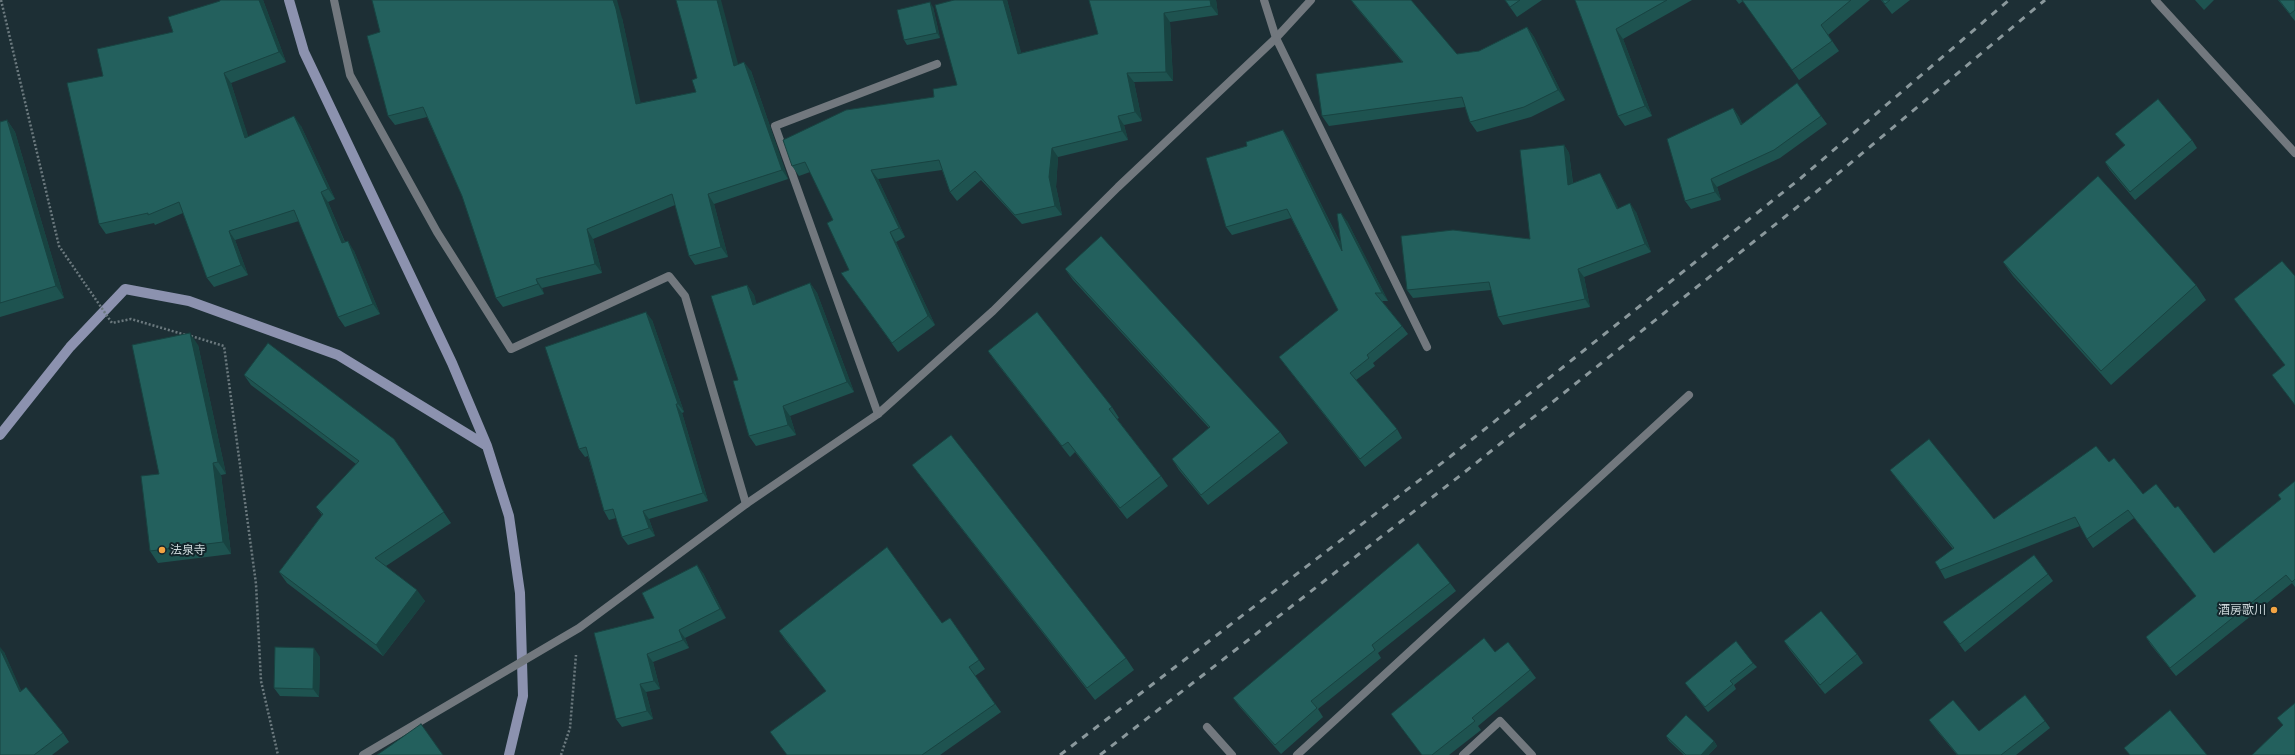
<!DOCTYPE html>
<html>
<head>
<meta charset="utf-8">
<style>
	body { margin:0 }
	canvas { display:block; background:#1d2f35 }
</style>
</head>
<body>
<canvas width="2295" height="755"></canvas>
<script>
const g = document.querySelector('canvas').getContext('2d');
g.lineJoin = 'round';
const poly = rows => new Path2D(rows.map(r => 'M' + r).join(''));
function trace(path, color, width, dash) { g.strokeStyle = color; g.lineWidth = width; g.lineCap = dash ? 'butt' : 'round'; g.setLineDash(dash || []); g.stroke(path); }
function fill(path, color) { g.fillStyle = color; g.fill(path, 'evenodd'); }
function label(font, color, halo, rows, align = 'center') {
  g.font = font + ' Quicksand,"Noto Sans JP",sans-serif'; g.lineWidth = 4; g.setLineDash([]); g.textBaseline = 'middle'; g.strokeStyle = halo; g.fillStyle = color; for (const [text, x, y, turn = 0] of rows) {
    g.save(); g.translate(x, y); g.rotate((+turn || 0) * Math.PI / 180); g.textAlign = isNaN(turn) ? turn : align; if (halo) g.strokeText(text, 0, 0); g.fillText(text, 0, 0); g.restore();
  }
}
const stream = poly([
	[289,0,304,52,452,363,487,446,509,516,520,593,523,696,509,755],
	[0,435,70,347,125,289,189,301,338,355,487,446]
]);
const path = poly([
	[1,0,59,246,112,323,131,319,186,335],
	[191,336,224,346,256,584,261,681,278,755],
	[561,755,570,728,576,655]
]);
const minor = poly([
	[334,0,350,75,437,232,511,349,669,276,685,296,746,504],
	[1264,0,1276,38,1427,347],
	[878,414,775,126,937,64],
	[1207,727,1232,755],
	[1297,755,1689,395],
	[1463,755,1500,721,1532,755]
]);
const tertiary = poly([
	[2155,0,2295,153],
	[363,755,579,628,746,504,878,414,993,311,1118,187,1276,38,1311,0]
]);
const rail = poly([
	[1060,755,1451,456,1801,178,2009,0],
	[1100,755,1466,471,1816,192,2045,0]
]);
const wall = poly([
	[263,0,286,62,231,83,248,137,301,126,335,199,328,202,345,242,354,251,380,314,345,327,338,317,299,221,235,240,248,275,214,287,207,278,183,213,155,225,154,223,106,234,99,224,103,76,220,1],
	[954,0,1007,0,1021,53,1098,34,1089,0,1216,0,1218,15,1170,22,1173,81,1134,82,1142,121,1124,125,1128,140,1058,157,1056,187,1062,215,1022,224,981,180,957,201,950,192,942,170,878,179,905,237,896,242,935,325,898,352,841,273,849,270,833,220,810,172,799,176,792,166,957,85],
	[1351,0,1457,54,1479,51,1527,27,1534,37,1565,100,1531,117,1477,132,1470,122,1465,107,1329,126,1322,116,1402,62,1356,7],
	[1505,0,1542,0,1517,17],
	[1575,0,1692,0,1623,39,1652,116,1625,126,1618,116],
	[1736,0,1870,0,1828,35,1839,51,1799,80,1743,1,1739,4],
	[1881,0,1910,0,1892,14],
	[2195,0,2214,0,2204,10],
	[2278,0,2295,0,2295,21],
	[933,7,940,38,907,45,904,40],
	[622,18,640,103,696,92,738,64,751,71,788,179,714,204,728,257,695,265,689,256,675,205,593,239,602,273,542,288,544,294,503,307,496,298,462,196,427,117,395,125,388,116],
	[1797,83,1827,124,1780,158,1717,187,1721,200,1691,209,1685,201,1733,108,1739,117,1742,124],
	[7,120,15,132,64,298,0,317,0,122],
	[1283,130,1288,138,1342,246,1347,221,1388,301,1382,301,1402,326,1408,334,1373,363,1375,366,1356,380,1397,429,1402,438,1365,467,1285,365,1279,357,1338,310,1291,218,1232,235,1226,227,1247,146],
	[2115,134,2192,140,2197,148,2135,200,2110,170,2105,162,2125,146],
	[1564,145,1569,153,1573,183,1605,182,1618,208,1636,212,1651,252,1584,277,1590,307,1503,325,1498,317,1491,290,1413,298,1407,290,1530,239],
	[2003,262,2196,285,2206,300,2111,385,2013,276],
	[1065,269,1280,432,1288,443,1208,505,1179,470,1172,459,1209,428,1073,280],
	[2295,276,2295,405,2272,375,2285,365,2234,299],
	[810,283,817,293,854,392,790,416,796,435,756,446,749,436,738,380,747,285,754,295,756,304],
	[652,320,684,412,682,413,708,501,649,519,655,536,628,545,622,537,616,518,609,520,604,511,588,456,585,457,579,449],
	[198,345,226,474,221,475,231,554,158,563,150,551,159,474],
	[988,351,1112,407,1119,418,1117,419,1161,476,1168,486,1127,519,1075,452,1070,457,995,361],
	[244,375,394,439,451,523,386,566,425,601,383,656,287,583,279,572,322,515,316,507,356,464,251,385],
	[2109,462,2143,494,2175,508,2214,553,2281,499,2278,495,2295,481,2295,587,2292,583,2176,676,2151,645,2146,637,2196,596,2134,518,2093,548,2087,539,2080,526,1945,579,1940,570,1953,549,1896,478,1890,470,1994,519],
	[912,465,1126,658,1134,670,1095,700,921,477],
	[703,573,726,618,685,638,689,648,653,662,660,689,646,692,653,719,622,727,616,719,654,618],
	[2048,574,2053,581,1965,652,1943,622],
	[1450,583,1456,591,1378,653,1381,658,1318,709,1323,717,1281,754,1239,706,1233,698],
	[950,618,985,669,975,676,1001,712,940,755,787,755,826,691,785,640,779,631,942,623],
	[1784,641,1857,654,1863,663,1825,694,1790,650],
	[4,652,21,691,63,733,69,742,52,755,0,755],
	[1495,652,1530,670,1536,678,1478,726,1481,730,1449,755,1422,755,1391,714],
	[320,657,319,697,280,696,274,688],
	[1753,663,1757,667,1734,685,1736,689,1708,712,1685,683],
	[1929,720,1979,731,2045,721,2050,728,2016,755,1957,755,1934,727],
	[1666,736,1714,741,1717,746,1708,755,1684,755,1669,741]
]);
const shadedWall = poly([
	[259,0,263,0,286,62,279,52],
	[613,0,617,0,622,18,643,113,636,104],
	[717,0,721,0,741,75,734,66],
	[1003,0,1007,0,1024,63,1018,54],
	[1210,0,1216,0,1218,15,1211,6],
	[930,2,933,7,940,38,937,33],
	[1164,13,1170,22,1173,81,1166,72],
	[1527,27,1534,37,1565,100,1558,90],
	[1616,29,1623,39,1652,116,1645,106],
	[744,62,751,71,788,179,782,170],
	[224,73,231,83,252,148,245,138],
	[1127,73,1134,82,1142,121,1135,112],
	[1733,108,1739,117,1747,133,1741,125],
	[294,116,301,126,335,199,328,189],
	[1118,116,1124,125,1128,140,1122,131],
	[7,120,15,132,64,298,56,286],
	[1283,130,1288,138,1348,259,1342,251],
	[1564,145,1569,153,1574,193,1568,185],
	[1052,148,1058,157,1056,187,1062,215,1055,206,1049,177],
	[871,170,878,179,905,237,899,228],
	[1600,173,1605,182,1623,217,1617,209],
	[1711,179,1717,187,1721,200,1715,192],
	[321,192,328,202,349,253,342,243],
	[708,194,714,204,728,257,721,247],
	[1630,203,1636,212,1651,252,1645,244],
	[1341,213,1347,221,1388,301,1382,293],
	[587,229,593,239,602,273,595,264],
	[229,231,235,240,248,275,241,265],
	[890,232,896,242,935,325,928,316],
	[348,241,354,251,380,314,373,304],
	[1578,269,1584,277,1590,307,1585,299],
	[536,279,542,288,544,294,538,284],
	[810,283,817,293,854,392,847,382],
	[747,285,754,295,760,315,753,305],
	[646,312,652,320,684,412,678,404],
	[190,333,198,345,226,474,218,462],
	[676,404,682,413,708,501,703,493],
	[783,406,790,416,796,435,788,425],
	[213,463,221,475,231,554,223,542],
	[643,511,649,519,655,536,649,528],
	[697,565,703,573,726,618,720,609],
	[417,590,425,601,383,656,376,645],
	[679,630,685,638,689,648,683,640],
	[0,647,4,652,26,701,20,692,0,649],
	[314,648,320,657,319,697,313,689],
	[647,654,653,662,660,689,654,681],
	[640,684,646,692,653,719,647,711],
	[1714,741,1717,746,1708,755,1701,755]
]);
const building = poly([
	[220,0,259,0,279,52,224,73,245,138,294,116,328,189,321,192,342,243,348,241,373,304,338,317,294,210,229,231,241,265,207,278,179,202,148,215,148,213,99,224,67,83,103,76,97,49,173,32,168,17,220,1,220,0],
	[372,0,613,0,616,9,636,104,696,92,692,80,697,78,676,0,717,0,734,66,744,62,782,170,708,194,721,247,689,256,672,194,587,229,595,264,536,279,538,284,496,298,462,196,423,107,388,116,367,36,380,32,372,0],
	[954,0,1003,0,1018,54,1098,34,1089,0,1210,0,1211,6,1164,13,1166,72,1127,73,1135,112,1118,116,1122,131,1052,148,1049,177,1055,206,1015,215,975,171,950,192,939,160,871,170,899,228,890,232,928,316,892,343,841,273,849,270,827,223,833,220,805,162,792,166,783,140,846,110,934,97,933,89,957,85,935,5,954,0],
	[1351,0,1411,0,1457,54,1479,51,1527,27,1558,90,1524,107,1470,122,1462,97,1322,116,1316,74,1403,62,1351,0],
	[1505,0,1520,0,1510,7,1505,0],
	[1575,0,1667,0,1616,29,1645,106,1618,116,1575,0],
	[1742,0,1851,0,1821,25,1832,41,1792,70,1742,0],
	[1882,0,1890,0,1885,4,1882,0],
	[2279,0,2295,0,2295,10,2290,14,2279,0],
	[930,2,937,33,904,40,897,10,930,2],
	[1797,83,1821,116,1774,150,1711,179,1715,192,1685,201,1667,139,1733,108,1741,125,1797,83],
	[2158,99,2192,140,2130,192,2105,162,2125,145,2115,134,2158,99],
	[7,120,56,286,0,303,0,122,7,120],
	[1283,130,1342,251,1337,214,1341,213,1382,293,1375,293,1402,326,1367,355,1369,358,1350,373,1397,429,1360,459,1279,357,1338,310,1287,209,1226,227,1206,158,1247,146,1246,142,1283,130],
	[1564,145,1568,185,1600,173,1617,209,1630,203,1645,244,1578,269,1585,299,1498,317,1489,282,1407,290,1401,236,1453,230,1530,239,1520,150,1564,145],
	[2098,176,2196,285,2101,371,2003,262,2098,176],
	[1101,236,1280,432,1201,495,1172,459,1210,427,1065,269,1101,236],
	[2282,261,2295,276,2295,405,2272,375,2285,365,2234,299,2282,261],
	[810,283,847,382,783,406,788,425,749,436,733,381,738,380,711,296,747,285,753,305,810,283],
	[646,312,678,404,676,404,703,493,643,511,649,528,622,537,613,509,604,511,586,447,579,449,545,347,646,312],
	[1037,312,1112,407,1109,409,1161,476,1120,508,1068,442,1062,446,988,351,1037,312],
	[190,333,218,462,213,463,223,542,150,551,141,476,159,474,132,345,190,333],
	[268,343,394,439,444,512,375,558,417,590,376,645,279,572,323,514,316,507,359,461,244,375,268,343],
	[951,435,1126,658,1087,688,912,465,951,435],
	[1929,439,1994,519,2096,446,2109,462,2114,458,2143,494,2156,484,2175,508,2178,506,2214,553,2281,499,2278,495,2295,481,2295,579,2292,582,2286,575,2170,668,2146,637,2196,596,2128,510,2087,539,2075,517,1940,570,1935,562,1954,548,1890,470,1929,439],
	[1418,543,1450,583,1372,645,1375,650,1311,701,1317,708,1275,745,1233,698,1418,543],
	[887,547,942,623,950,618,979,660,969,667,995,704,922,755,787,755,770,732,826,691,779,631,887,547],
	[2034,555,2048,574,1960,644,1943,622,2034,555],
	[697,565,720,609,679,630,683,640,647,654,654,681,640,684,647,711,616,719,594,633,654,618,642,593,697,565],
	[1821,611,1857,654,1820,685,1784,641,1821,611],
	[1484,638,1495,652,1508,642,1530,670,1472,718,1475,721,1432,755,1422,755,1391,714,1484,638],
	[1736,641,1753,663,1730,681,1733,684,1705,707,1685,683,1736,641],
	[275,647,314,648,313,689,274,688,275,647],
	[0,649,20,692,26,687,63,733,34,755,0,755,0,649],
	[2025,695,2045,721,2001,755,1958,755,1929,720,1953,700,1979,731,2025,695],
	[2295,703,2295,755,2252,755,2283,725,2277,718,2295,703],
	[2170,710,2207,755,2130,755,2124,748,2170,710],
	[1686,715,1714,741,1701,755,1686,755,1666,736,1686,715],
	[421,724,443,755,377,755,421,724]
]);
const markers = [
	[162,550,4,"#f3a443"],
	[2274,610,4,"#f3a443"]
];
const poiNames = [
	["法泉寺",170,550],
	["酒房歌川",2266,610,"right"]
];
trace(stream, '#8c92af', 10);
trace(path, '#6b797e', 2.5, [2, 2]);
trace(minor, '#72787e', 8);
trace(tertiary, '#72787e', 8);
trace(rail, '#8a989c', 3, [7, 7]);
fill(wall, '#1e5350');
fill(shadedWall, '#184341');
fill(building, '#23605d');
trace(building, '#184341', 1);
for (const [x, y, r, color] of markers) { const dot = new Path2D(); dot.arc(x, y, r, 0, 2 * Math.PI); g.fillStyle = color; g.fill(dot); trace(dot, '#13252b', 1.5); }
label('12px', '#cad5d8', '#13252b', poiNames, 'left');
</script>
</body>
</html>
